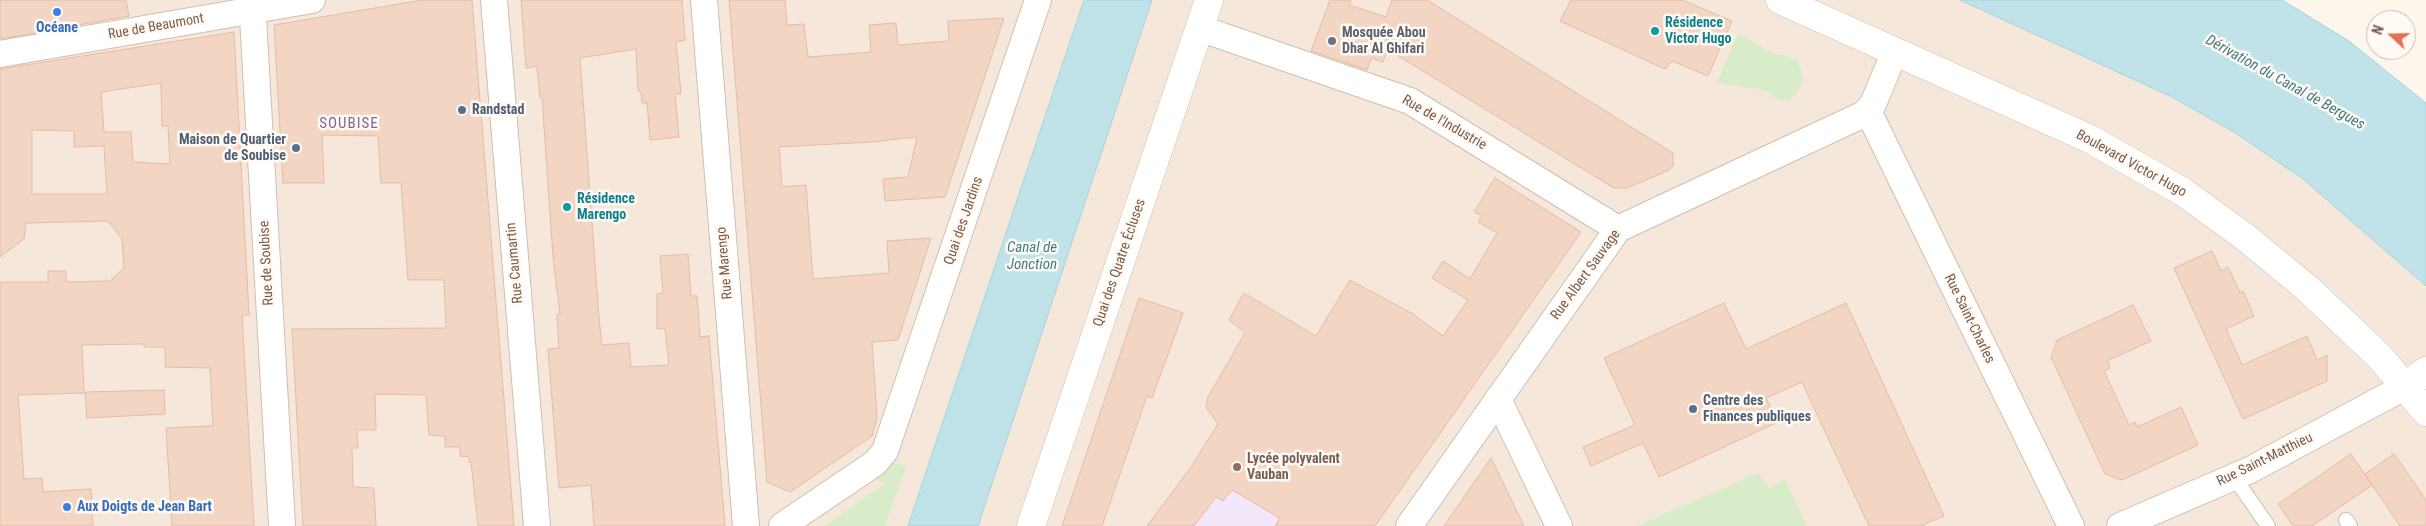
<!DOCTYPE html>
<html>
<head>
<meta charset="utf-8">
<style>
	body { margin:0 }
	#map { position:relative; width:2426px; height:526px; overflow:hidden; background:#fdf6ec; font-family:"Roboto Condensed",sans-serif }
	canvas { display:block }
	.north { position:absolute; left:2366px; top:10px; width:50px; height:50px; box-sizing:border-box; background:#fffaf3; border:1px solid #cabbb1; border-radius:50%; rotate:291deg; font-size:14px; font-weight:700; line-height:20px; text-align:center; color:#7a5c4d }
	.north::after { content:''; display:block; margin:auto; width:18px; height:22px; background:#e76f51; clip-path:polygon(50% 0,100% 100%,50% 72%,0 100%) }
</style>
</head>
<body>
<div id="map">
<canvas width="2426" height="526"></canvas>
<div class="north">N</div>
</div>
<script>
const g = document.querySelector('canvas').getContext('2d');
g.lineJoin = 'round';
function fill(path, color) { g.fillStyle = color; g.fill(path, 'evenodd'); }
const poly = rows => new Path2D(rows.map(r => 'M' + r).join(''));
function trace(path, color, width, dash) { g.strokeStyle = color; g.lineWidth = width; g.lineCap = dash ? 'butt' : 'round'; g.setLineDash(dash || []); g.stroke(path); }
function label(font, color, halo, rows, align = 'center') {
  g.font = font + ' "Roboto Condensed",sans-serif'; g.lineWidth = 5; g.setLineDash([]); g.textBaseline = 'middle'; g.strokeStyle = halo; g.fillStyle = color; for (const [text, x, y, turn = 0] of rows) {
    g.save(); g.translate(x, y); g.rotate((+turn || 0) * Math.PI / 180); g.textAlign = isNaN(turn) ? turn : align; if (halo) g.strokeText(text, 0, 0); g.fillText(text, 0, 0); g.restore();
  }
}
const residential = poly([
	[0,0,1084,0,908,526,0,526],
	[1152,0,1960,0,2170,96,2234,132,2303,179,2426,286,2426,526,978,526]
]);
const education = poly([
	[1212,433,1246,451,1286,526,1176,526,1216,445,1208,440]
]);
const green = poly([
	[1738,33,1774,54,1784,55,1798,61,1803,78,1797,93,1788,101,1776,99,1769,92,1758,89,1717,83],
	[887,461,906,466,885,526,824,526,885,484,868,474],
	[1758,473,1769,488,1785,479,1807,526,1637,526]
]);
const water = poly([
	[1084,0,1152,0,978,526,908,526,1084,0],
	[1960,0,2282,0,2305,14,2349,41,2426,103,2426,286,2303,179,2234,132,2170,96,1960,0]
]);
const building = poly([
	[0,0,126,0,129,16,0,39,0,0],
	[422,0,472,0,514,526,478,526,471,462,469,462,469,457,460,456,460,447,445,447,445,436,429,435,426,395,375,394,376,430,357,430,358,448,352,448,353,487,374,488,376,526,303,526,292,329,446,328,444,280,408,280,401,183,381,183,378,136,322,135,324,183,283,183,274,25,422,0],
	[521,0,682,0,685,40,676,42,681,94,675,94,679,137,650,140,647,103,642,103,641,91,638,91,636,49,580,58,599,318,602,345,629,343,631,367,669,365,665,329,657,329,657,294,663,293,660,256,688,254,691,296,697,296,700,337,709,336,725,526,594,526,591,485,559,488,548,349,559,348,557,314,560,314,553,257,542,97,540,98,537,66,526,68,521,0],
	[729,0,785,0,787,25,804,24,808,57,871,52,869,25,896,23,898,45,949,41,948,21,1004,18,945,197,885,201,883,179,908,177,917,137,871,142,779,147,782,187,806,185,813,279,889,273,887,241,931,238,898,340,872,342,877,418,872,436,790,492,767,482,729,0],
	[1330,0,1351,0,1349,5,1386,17,1392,0,1427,0,1673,153,1673,166,1669,170,1627,188,1614,188,1387,49,1383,62,1371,58,1367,70,1311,51,1330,0],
	[1571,0,1682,0,1732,21,1708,76,1672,61,1665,69,1560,21,1571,0],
	[234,32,249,315,242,315,254,526,172,526,166,428,213,426,210,368,165,367,165,347,144,347,144,344,82,345,84,393,18,395,24,479,42,478,43,492,91,489,93,526,0,526,0,282,48,282,48,271,66,271,66,282,110,281,124,268,122,239,108,221,26,223,24,239,0,257,0,69,234,32],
	[161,83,162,126,168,126,170,164,133,162,131,132,104,132,101,92,161,83],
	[32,130,74,131,74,147,104,146,107,194,32,194,32,130],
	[1495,178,1581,232,1375,526,1275,526,1280,518,1232,490,1223,501,1216,497,1194,526,1147,526,1191,467,1218,424,1206,407,1208,397,1245,333,1229,320,1244,293,1316,336,1350,280,1413,314,1443,336,1468,300,1432,278,1443,261,1470,279,1497,233,1478,222,1482,216,1474,212,1495,178],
	[2212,251,2221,271,2228,267,2240,293,2243,291,2254,316,2226,329,2242,365,2307,336,2317,360,2327,355,2327,381,2243,419,2174,268,2212,251],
	[1139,298,1183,313,1152,398,1147,396,1102,526,1062,526,1139,298],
	[1724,303,1746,349,1846,303,1944,516,1921,526,1869,526,1802,382,1766,398,1778,422,1659,477,1643,443,1591,466,1583,447,1635,425,1604,358,1724,303],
	[2133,305,2151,341,2107,361,2110,368,2104,371,2129,425,2135,422,2137,427,2181,407,2198,445,2122,480,2105,474,2051,357,2057,340,2133,305],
	[164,390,165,414,87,418,85,392,164,390],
	[2351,454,2372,485,2312,526,2293,526,2278,504,2351,454],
	[2394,454,2426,500,2426,526,2400,526,2365,474,2394,454],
	[1491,458,1524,526,1444,526,1491,458]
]);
const service = poly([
	[2234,477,2268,526],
	[2346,520,2350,526]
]);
const minor = poly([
	[252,0,282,526],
	[494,0,537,526],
	[704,0,746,526],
	[1199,28,1410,101,1618,229],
	[0,54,312,0],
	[1868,111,2071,526],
	[1498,399,1559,526],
	[782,526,875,463,885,451,1038,0],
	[1409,526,1618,229,1864,114,1873,104,1895,51],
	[2120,526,2250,470,2406,386]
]);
const tertiary = poly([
	[2406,386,2426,371]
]);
const secondary = poly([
	[1780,0,2090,139,2183,192,2245,237,2307,288,2380,357,2426,412],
	[1031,526,1209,0]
]);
const markers = [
	[57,12,5,"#3f7fe0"],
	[1655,31,5,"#0f9aa8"],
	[1332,41,5,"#6b7280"],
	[462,110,5,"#5c6f8a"],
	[296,148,5,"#5c6f8a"],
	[567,207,5,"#0f9aa8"],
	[1693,409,5,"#5c6f8a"],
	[1237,467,5,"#8d6e63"],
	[67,507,5,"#3f7fe0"]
];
const cultureNames = [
	["Résidence",1665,23],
	["Victor Hugo",1665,39],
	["Résidence",577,199],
	["Marengo",577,215]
];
const streetNames = [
	["Rue de Beaumont",156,27,-10],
	["Rue de l'Industrie",1444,123,30],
	["Boulevard Victor Hugo",2131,164,29],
	["Quai des Jardins",964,221,-71],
	["Rue de Soubise",267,263,-93],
	["Rue Caumartin",515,263,-95],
	["Rue Marengo",725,263,-95],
	["Quai des Quatre Écluses",1120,263,-71],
	["Rue Albert Sauvage",1586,275,-54],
	["Rue Saint-Charles",1969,319,64],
	["Rue Saint-Matthieu",2265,460,-26]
];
const shopNames = [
	["Océane",57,28],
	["Aux Doigts de Jean Bart",77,507,"left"]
];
const worshipNames = [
	["Mosquée Abou",1342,33],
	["Dhar Al Ghifari",1342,49]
];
const serviceNames = [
	["Randstad",472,110],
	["Maison de Quartier",286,140,"right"],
	["de Soubise",286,156,"right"],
	["Centre des",1703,401],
	["Finances publiques",1703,417]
];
const educationNames = [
	["Lycée polyvalent",1247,459],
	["Vauban",1247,475]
];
const waterNames = [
	["Dérivation du Canal de Bergues",2285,83,29],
	["Canal de",1032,248],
	["Jonction",1032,265]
];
const neighbourhoodNames = [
	["SOUBISE",349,124]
];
fill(residential, '#f5e8da');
fill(education, '#f3e8fa');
fill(green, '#d8ecc9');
fill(water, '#bfe3e8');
trace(water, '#a5d3da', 1);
fill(building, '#f3d5c3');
trace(building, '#e6bba3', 1);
trace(service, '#d1beb0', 16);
trace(minor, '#d1beb0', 28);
trace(tertiary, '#d1beb0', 29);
trace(secondary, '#d6c0b0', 29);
trace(service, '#fff', 14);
trace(minor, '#fff', 26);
trace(tertiary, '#fff', 28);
trace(secondary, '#fff', 28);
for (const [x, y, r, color] of markers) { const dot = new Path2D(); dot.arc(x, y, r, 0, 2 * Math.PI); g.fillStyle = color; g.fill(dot); trace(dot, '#fffaf3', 2); }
label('bold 14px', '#0d838f', '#fffaf3', cultureNames, 'left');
label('14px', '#7a5c4d', '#fffaf3', streetNames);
label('bold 14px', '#366cbe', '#fffaf3', shopNames);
label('bold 14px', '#5b616d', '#fffaf3', worshipNames, 'left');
label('bold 14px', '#4e5e75', '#fffaf3', serviceNames, 'left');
label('bold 14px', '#785e54', '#fffaf3', educationNames, 'left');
label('italic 15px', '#437c86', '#fffaf3', waterNames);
g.letterSpacing = '1px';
label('15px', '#846695', '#fffaf3', neighbourhoodNames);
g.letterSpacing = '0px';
</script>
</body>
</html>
